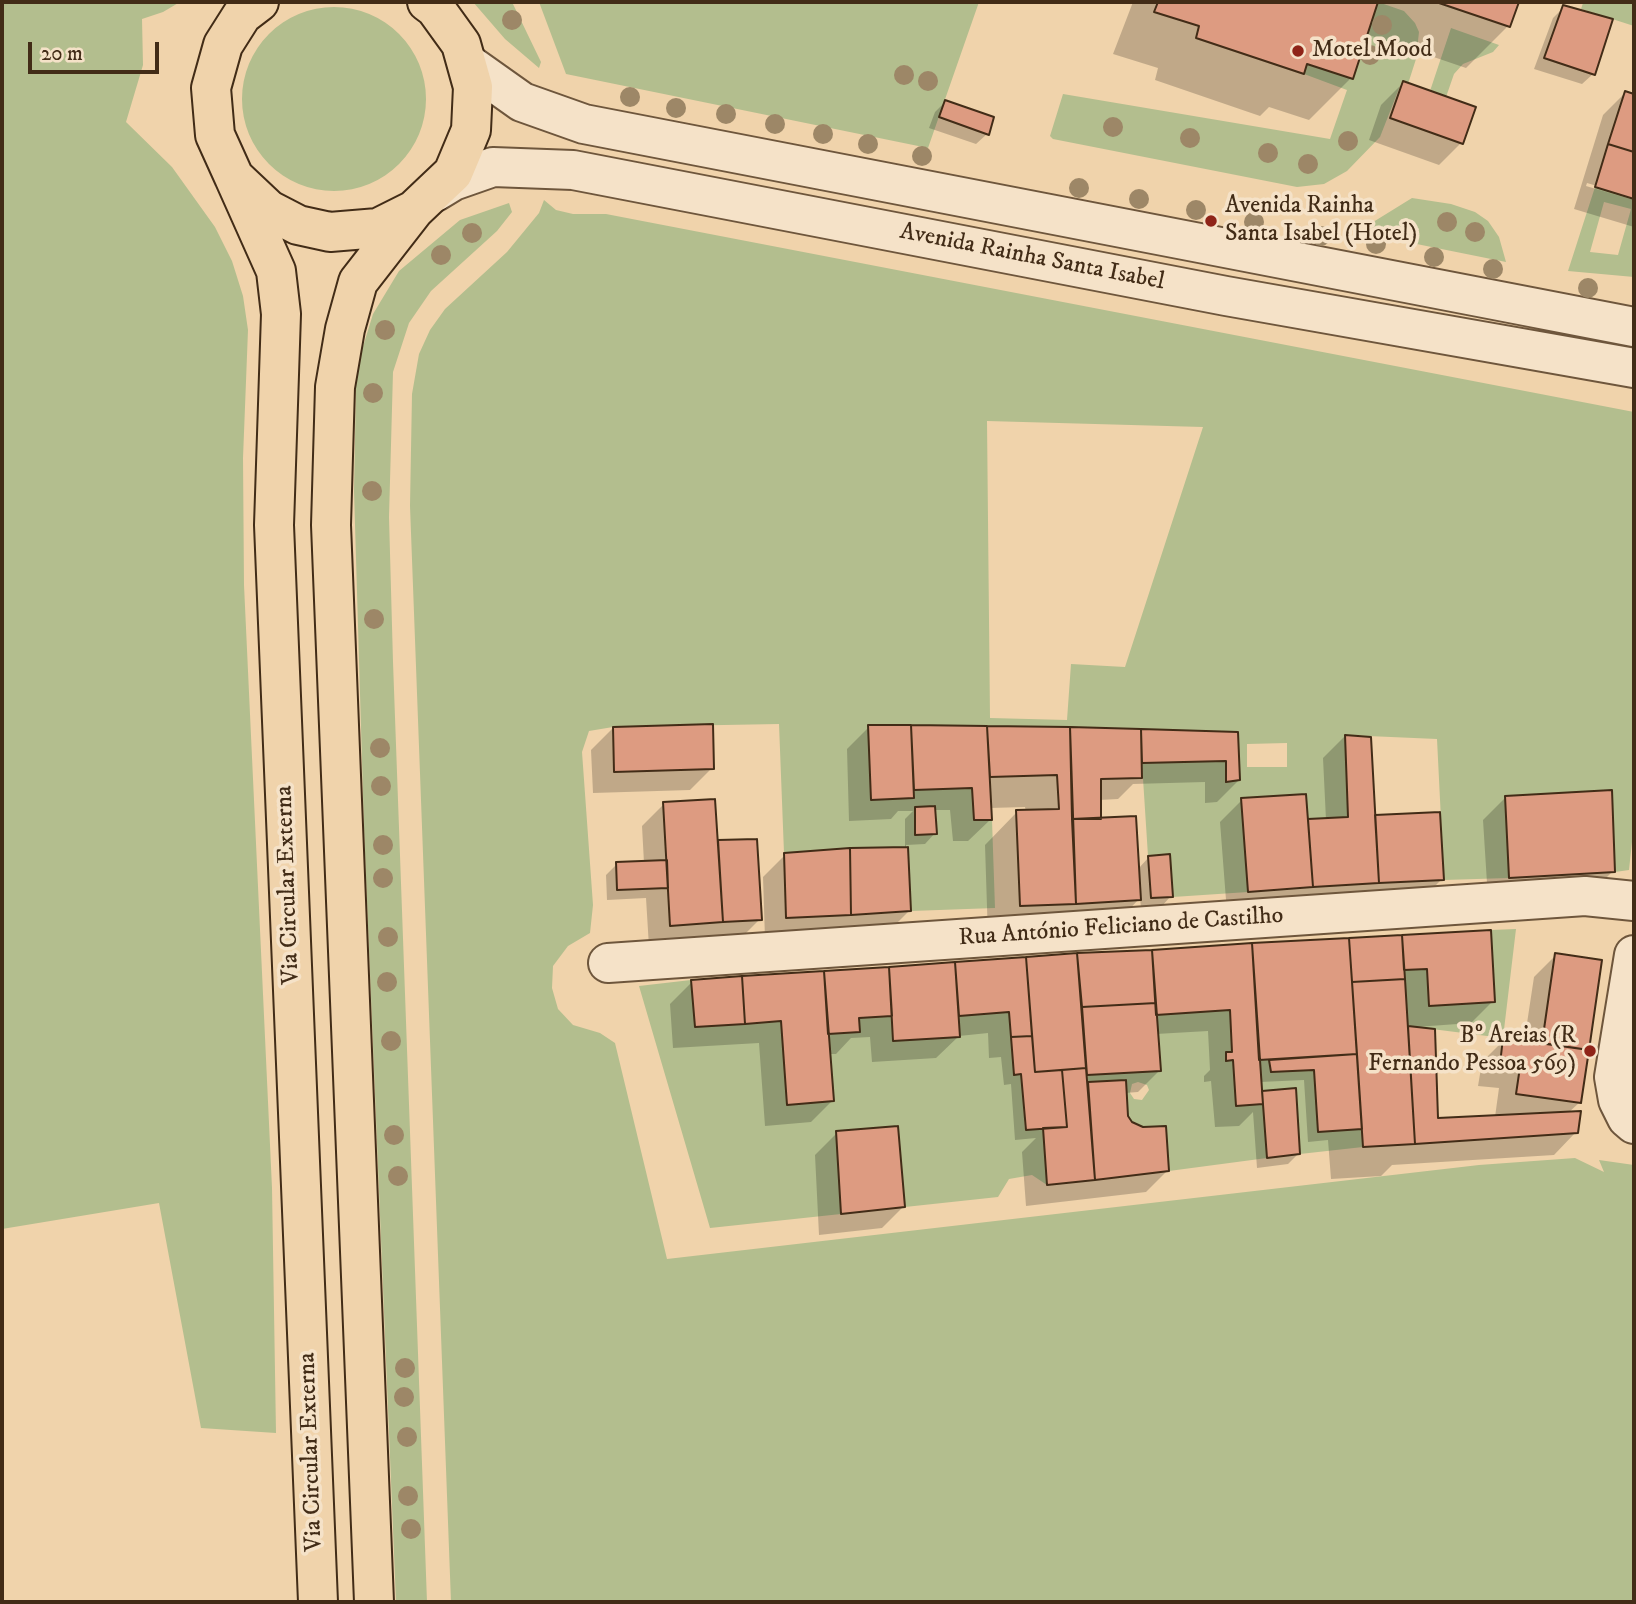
<!DOCTYPE html>
<html>
<head>
<meta charset="utf-8">
<style>
	body { margin:0 }
	#map { position:relative; width:1636px; height:1604px; overflow:hidden; background:#f0d3ab; font-family:"IM FELL DW Pica",serif }
	canvas { display:block }
	.frame { position:absolute; inset:0; border:4px solid #422c17; pointer-events:none }
	.scale { position:absolute; left:28px; top:42px; width:131px; height:32px; box-sizing:border-box; border:4px solid #422c17; border-top:0; padding-left:9px; font-size:21px; line-height:24px; white-space:nowrap; color:#422c17; -webkit-text-stroke:5px #f5e2c8; paint-order:stroke }
</style>
</head>
<body>
<div id="map">
<canvas width="1636" height="1604"></canvas>
<div class="frame"></div>
<div class="scale">20 m</div>
</div>
<script>
const g = document.querySelector('canvas').getContext('2d');
g.lineJoin = 'round';
function fill(path, color) { g.fillStyle = color; g.fill(path, 'evenodd'); }
const poly = rows => new Path2D(rows.map(r => 'M' + r).join(''));
function trace(path, color, width, dash) { g.strokeStyle = color; g.lineWidth = width; g.lineCap = dash ? 'butt' : 'round'; g.setLineDash(dash || []); g.stroke(path); }
function label(font, color, halo, rows, align = 'center') {
  g.font = font + ' "IM FELL DW Pica",serif'; g.lineWidth = 7; g.setLineDash([]); g.textBaseline = 'middle'; g.strokeStyle = halo; g.fillStyle = color; for (const [text, x, y, turn = 0] of rows) {
    g.save(); g.translate(x, y); g.rotate((+turn || 0) * Math.PI / 180); g.textAlign = isNaN(turn) ? turn : align; if (halo) g.strokeText(text, 0, 0); g.fillText(text, 0, 0); g.restore();
  }
}
const green = poly([
	[2,2,180,2,163,12,142,19,143,65,126,122,172,167,215,227,232,261,243,296,248,330,243,458,244,585,272,1188,276,1433,201,1428,159,1203,2,1229],
	[473,2,512,2,541,62,539,68,505,39],
	[539,2,979,2,928,148,566,74],
	[1378,2,1404,11,1415,23,1419,32,1416,59,1408,84,1402,81,1380,137,1347,171,1324,184,1297,187,1053,139,1050,136,1063,94,1330,139,1347,90,1304,74,1307,64,1353,79],
	[1578,2,1634,2,1634,26,1581,9,1583,3],
	'242 99a92 92 0 1 1 184 0a92 92 0 1 1-184 0Z',
	[1451,28,1499,45,1493,52,1463,64,1454,74,1446,97,1430,91],
	[1595,187,1634,199,1634,277,1568,271],
	[1604,202,1631,209,1618,255,1590,252],
	[1412,198,1451,204,1475,212,1488,221,1499,237,1506,262,1357,232],
	[544,200,556,210,573,214,606,214,1634,412,1634,823,1629,870,1615,872,1611,790,1505,796,1509,878,1444,880,1437,739,1345,735,1348,817,1308,819,1248,892,1173,897,1170,855,1148,856,1142,763,1226,761,1226,781,1240,781,1238,732,869,725,871,799,914,798,914,790,972,788,974,820,992,820,995,908,911,911,908,847,784,853,779,724,613,727,589,731,582,752,593,905,590,933,568,946,553,966,552,988,558,1009,573,1025,600,1033,615,1043,667,1259,1479,1165,1575,1158,1604,1172,1599,1160,1634,1165,1634,1602,451,1602,410,506,412,394,419,354,430,330,445,309,507,252,539,213],
	[987,421,1203,427,1125,667,1071,664,1067,720,990,718],
	[1287,743,1287,767,1247,767,1247,744],
	[915,807,936,807,937,834,916,835],
	[509,203,512,212,497,231,431,291,409,323,393,372,389,517,393,662,427,1602,396,1602,364,829,354,491,356,386,361,353,373,314,399,271,460,220],
	[1516,929,1503,1038,1408,1026,1404,970,1427,969,1495,1001,1491,930],
	[691,980,695,1027,781,1021,787,1105,834,1101,828,1034,859,1032,859,1018,892,1016,893,1040,960,1037,959,1016,1009,1012,1014,1075,1021,1074,1025,1129,1043,1128,1047,1185,1032,1175,1009,1179,998,1197,905,1207,898,1126,837,1131,841,1214,710,1228,639,986],
	[1230,1010,1232,1052,1226,1052,1226,1060,1233,1060,1236,1106,1263,1104,1267,1158,1169,1171,1166,1126,1143,1127,1132,1122,1128,1116,1125,1080,1088,1082,1087,1075,1161,1071,1156,1015],
	[1138,1082,1147,1085,1149,1090,1142,1100,1134,1099,1130,1093,1132,1084],
	[1259,1060,1269,1060,1271,1072,1314,1070,1318,1131,1362,1129,1363,1147,1300,1154,1296,1088,1262,1091]
]);
const shadow = poly([
	[1133,2,1517,2,1508,26,1466,68,1366,34,1351,78,1309,120,1269,107,1260,116,1155,80,1158,68,1113,54],
	[1564,7,1593,74,1582,84,1534,69,1553,18],
	[1403,83,1461,143,1439,165,1369,140,1381,105],
	[1625,93,1634,96,1634,197,1587,183,1586,186,1634,200,1634,227,1574,209,1603,115],
	[945,102,987,134,976,144,929,128,935,112],
	[869,727,1236,734,1239,780,1217,802,1205,803,1205,782,1133,784,1118,799,1099,800,1099,821,1138,869,1149,857,1171,896,1161,907,1141,908,1140,898,1118,921,988,938,985,845,1017,812,1026,812,1025,807,990,808,990,820,968,841,953,841,950,810,934,810,935,833,925,844,906,845,909,911,887,933,765,939,763,877,785,855,905,849,905,819,913,811,898,811,891,819,849,821,847,749],
	[613,728,712,768,690,790,593,793,591,750],
	[1345,736,1373,817,1442,879,1420,901,1227,913,1220,822,1242,800,1306,821,1326,820,1323,758],
	[1505,798,1613,871,1591,893,1488,899,1483,820],
	[664,804,716,842,755,840,760,919,738,941,649,947,646,898,607,900,606,875,617,864,644,863,642,826],
	[1489,931,1493,1001,1471,1023,1416,1027,1437,1120,1495,1117,1499,1088,1478,1086,1482,1062,1504,1040,1524,1043,1534,977,1556,955,1600,962,1580,1102,1568,1113,1576,1132,1554,1155,1392,1165,1381,1176,1331,1179,1328,1140,1308,1142,1304,1080,1260,1082,1261,1095,1298,1154,1288,1164,1257,1168,1253,1112,1239,1126,1215,1127,1211,1081,1204,1082,1204,1076,1210,1070,1208,1031,1156,1034,1160,1070,1138,1092,1125,1093,1126,1117,1168,1170,1146,1192,1026,1206,1022,1152,1036,1138,1015,1140,1011,1084,1004,1085,1001,1057,989,1058,988,1033,959,1036,936,1058,872,1062,870,1037,851,1038,836,1054,828,1054,833,1100,811,1122,765,1126,759,1043,673,1048,670,1004,692,982],
	[837,1133,904,1206,882,1228,819,1235,815,1155]
]);
const building = poly([
	[1158,2,1378,2,1353,79,1307,64,1304,74,1196,38,1199,26,1154,12,1158,2],
	[1436,2,1519,2,1510,27,1436,2],
	[1563,5,1613,19,1595,75,1544,58,1563,5],
	[1403,81,1476,107,1463,144,1390,118,1403,81],
	[1625,91,1634,94,1634,152,1608,144,1625,91],
	[945,100,994,117,989,135,939,117,945,100],
	[1608,144,1634,152,1634,199,1595,187,1608,144],
	[713,724,714,769,614,772,613,727,713,724],
	[868,725,911,725,914,798,871,800,868,725],
	[911,725,987,726,992,820,974,820,972,788,914,790,911,725],
	[987,726,1070,727,1076,904,1020,906,1016,810,1059,809,1057,775,990,777,987,726],
	[1070,727,1141,729,1142,778,1101,779,1101,819,1072,819,1070,727],
	[1141,729,1238,732,1240,780,1226,782,1226,761,1142,763,1141,729],
	[1345,735,1371,737,1379,883,1313,887,1308,819,1348,817,1345,735],
	[1612,790,1615,872,1509,878,1505,796,1612,790],
	[1306,794,1313,887,1248,892,1241,798,1306,794],
	[715,799,723,922,670,926,663,802,715,799],
	[935,806,937,834,915,835,915,807,935,806],
	[1440,812,1444,880,1379,883,1375,815,1440,812],
	[1136,816,1141,900,1076,904,1072,819,1136,816],
	[757,839,762,920,723,922,718,840,757,839],
	[908,847,911,911,851,915,850,848,908,847],
	[850,848,851,915,786,918,784,853,850,848],
	[1170,854,1173,897,1151,898,1148,856,1170,854],
	[667,860,668,888,617,890,616,862,667,860],
	[1491,930,1495,1002,1429,1006,1427,969,1404,970,1402,935,1491,930],
	[1402,935,1405,979,1352,982,1349,938,1402,935],
	[1349,938,1357,1054,1259,1060,1252,943,1349,938],
	[1252,943,1263,1104,1236,1106,1233,1060,1226,1061,1226,1052,1232,1052,1230,1010,1156,1015,1152,950,1252,943],
	[1152,950,1156,1003,1082,1007,1077,953,1152,950],
	[1077,953,1086,1068,1035,1072,1026,957,1077,953],
	[1555,953,1602,960,1589,1050,1542,1043,1555,953],
	[1026,957,1032,1036,1011,1037,1009,1012,959,1016,955,962,1026,957],
	[955,962,960,1037,893,1041,889,967,955,962],
	[889,967,892,1016,859,1018,860,1032,828,1034,824,971,889,967],
	[824,971,834,1101,787,1105,781,1021,745,1024,742,976,824,971],
	[742,976,745,1024,695,1027,691,980,742,976],
	[1405,979,1415,1144,1363,1147,1352,982,1405,979],
	[1156,1003,1161,1071,1087,1075,1082,1007,1156,1003],
	[1408,1026,1435,1029,1438,1118,1581,1111,1578,1133,1415,1144,1408,1026],
	[1032,1036,1035,1072,1062,1070,1067,1127,1026,1130,1021,1074,1014,1075,1011,1037,1032,1036],
	[1503,1038,1589,1050,1581,1103,1516,1094,1520,1067,1500,1064,1503,1038],
	[1357,1054,1362,1129,1318,1132,1314,1070,1271,1072,1269,1060,1357,1054],
	[1086,1068,1095,1180,1047,1185,1043,1128,1067,1127,1062,1070,1086,1068],
	[1126,1080,1128,1116,1132,1122,1143,1127,1166,1126,1169,1171,1095,1180,1088,1082,1126,1080],
	[1296,1088,1300,1154,1267,1158,1262,1091,1296,1088],
	[898,1126,905,1207,841,1214,836,1131,898,1126]
]);
const minor = poly([
	[467,63,522,102,584,124,1634,327],
	[435,192,453,181,493,167,573,170,1226,296,1634,368],
	[1634,955,1614,1077,1618,1100,1627,1118,1634,1124],
	[608,963,1585,896,1634,901]
]);
const primary = poly([
	[259,2,242,15,223,45,211,88,215,135,234,177,269,210,298,225,330,232,378,228,414,210,453,173,471,130,473,87,461,44,435,8,427,2],
	[234,177,276,271,281,314,274,525,318,1602],
	[374,1602,331,525,335,387,345,329,358,282,414,210]
]);
const trees = [
	[512,20],
	[1382,25],
	[1370,55],
	[904,75],
	[928,81],
	[630,97],
	[676,108],
	[726,114],
	[775,124],
	[1113,127],
	[823,134],
	[1190,138],
	[1348,141],
	[868,144],
	[1268,153],
	[922,156],
	[1308,164],
	[1079,188],
	[1139,199],
	[1196,210],
	[1254,222],
	[1447,222],
	[1475,232],
	[472,233],
	[1321,236],
	[1376,244],
	[441,255],
	[1434,257],
	[1493,269],
	[1588,288],
	[385,330],
	[373,393],
	[372,491],
	[374,619],
	[380,748],
	[381,786],
	[383,845],
	[383,878],
	[388,937],
	[387,982],
	[391,1041],
	[394,1135],
	[398,1176],
	[405,1368],
	[404,1397],
	[407,1437],
	[408,1496],
	[411,1529]
];
const markers = [
	[1298,51,7,"#8f2418"],
	[1211,221,7,"#8f2418"],
	[1590,1051,7,"#8f2418"]
];
const poiNames = [
	["Motel Mood",1312,51],
	["Avenida Rainha",1225,207],
	["Santa Isabel (Hotel)",1225,235],
	["Bº Areias (R",1576,1037,"right"],
	["Fernando Pessoa 569)",1576,1065,"right"]
];
const streetNames = [
	["Avenida Rainha Santa Isabel",1032,258,11],
	["Via Circular Externa",289,885,-92],
	["Rua António Feliciano de Castilho",1121,928,-4],
	["Via Circular Externa",312,1452,-92]
];
fill(green, '#b3be8e');
fill(shadow, '#0003');
fill(building, '#dd9b81');
trace(building, '#422c17', 2);
trace(minor, '#6e563c', 42);
trace(primary, '#422c17', 42);
trace(minor, '#f5e2c8', 38);
trace(primary, '#f0d3ab', 38);
g.fillStyle = '#9d8767';
for (const [x, y] of trees) { g.beginPath(); g.arc(x, y, 10, 0, 2 * Math.PI); g.fill(); }
for (const [x, y, r, color] of markers) { const dot = new Path2D(); dot.arc(x, y, r, 0, 2 * Math.PI); g.fillStyle = color; g.fill(dot); trace(dot, '#f5e2c8', 2.5); }
label('24px', '#422c17', '#f5e2c8', poiNames, 'left');
label('24px', '#422c17', '#f5e2c8', streetNames);
</script>
</body>
</html>
